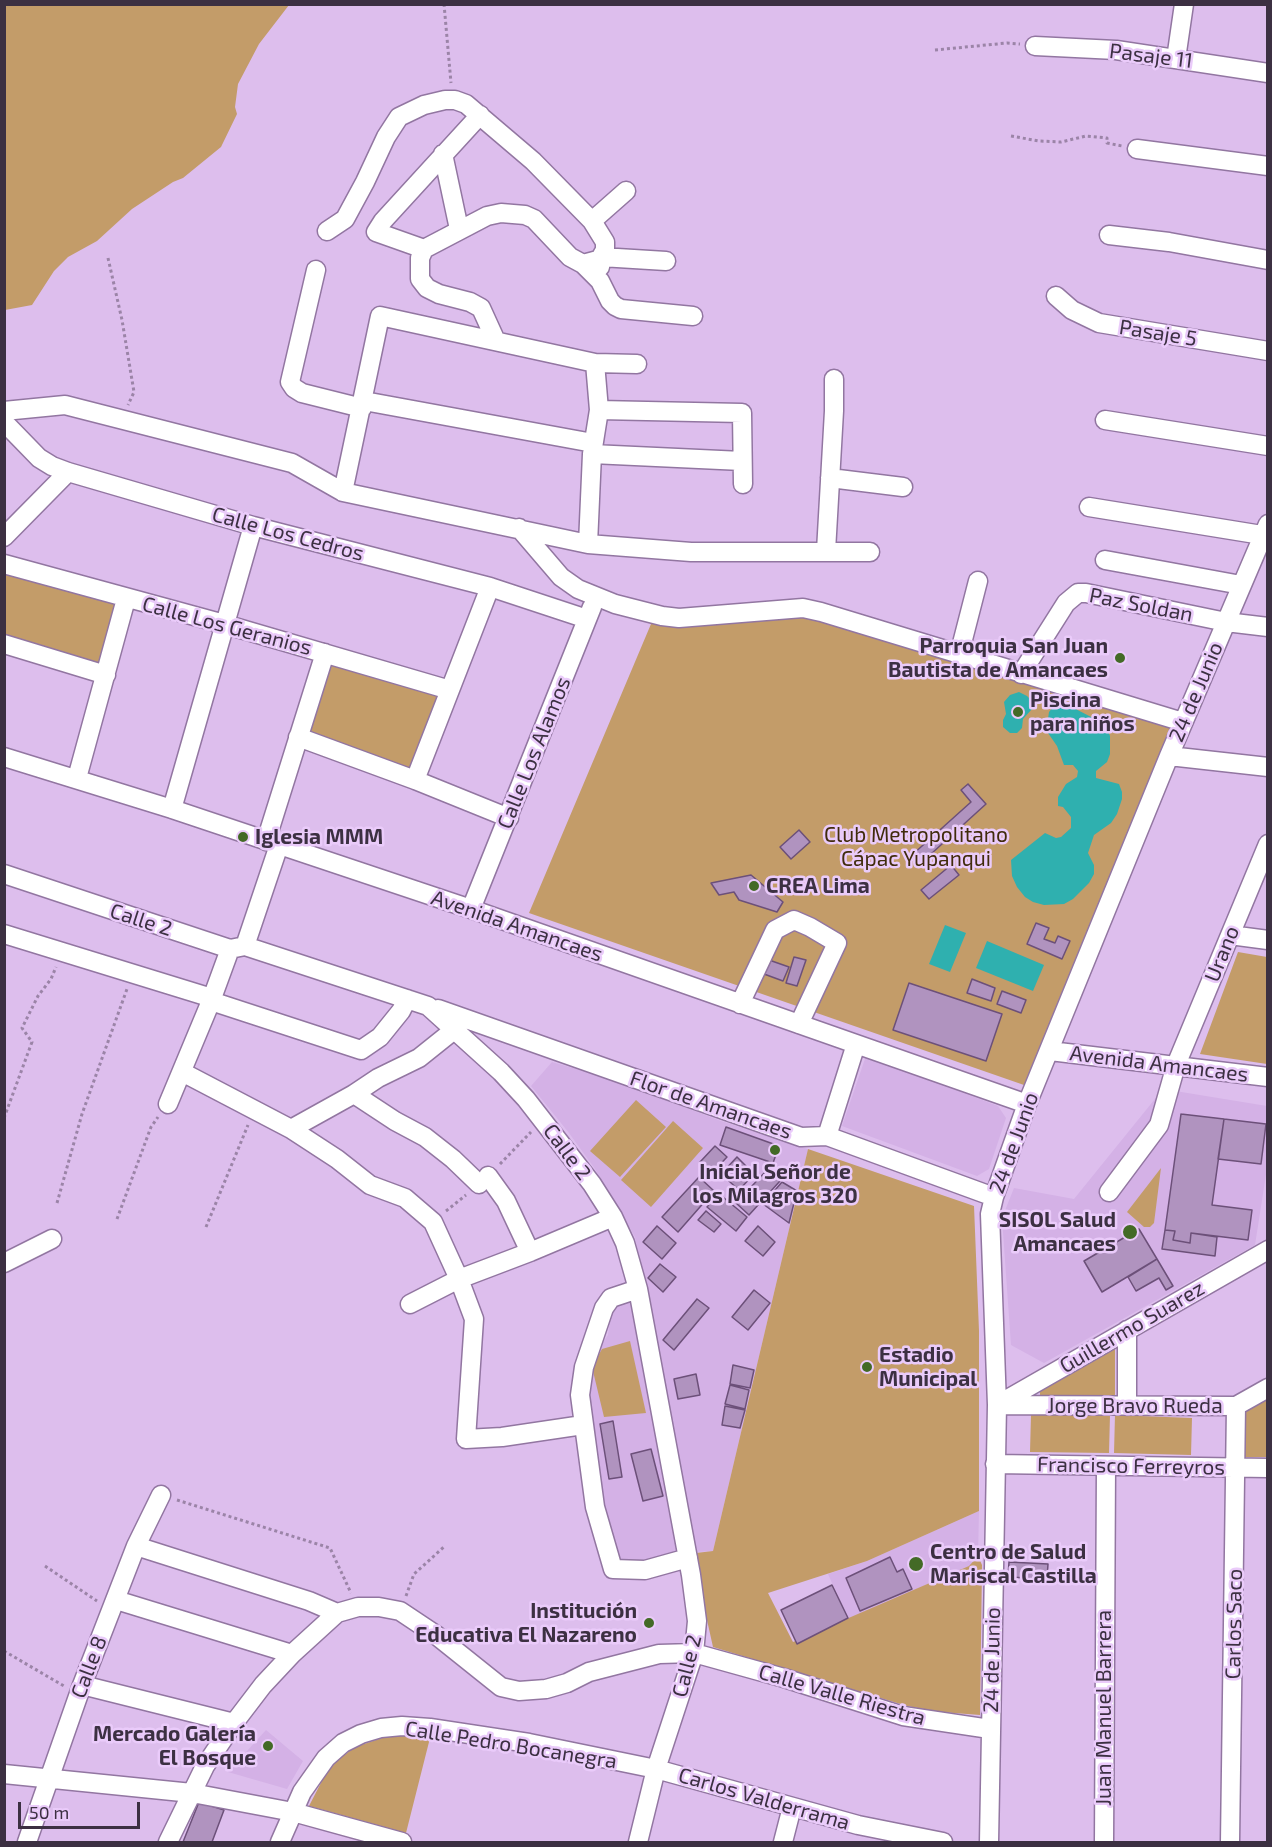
<!DOCTYPE html>
<html>
<head>
<meta charset="utf-8">
<style>
	body { margin:0 }
	#map { position:relative; width:1272px; height:1847px; overflow:hidden; background:#ddbeed; font-family:"Exo 2",sans-serif }
	canvas { display:block }
	.frame { position:absolute; inset:0; border:6px solid #3c3042; pointer-events:none }
	.scale { position:absolute; left:18px; top:1802px; width:122px; height:27px; box-sizing:border-box; border:3px solid #3c3042; border-top:0; padding-left:8px; font-size:18px; line-height:21px; white-space:nowrap; color:#3c3042; -webkit-text-stroke:4px #eacbfa; paint-order:stroke }
</style>
</head>
<body>
<div id="map">
<canvas width="1272" height="1847"></canvas>
<div class="frame"></div>
<div class="scale">50 m</div>
</div>
<script>
const g = document.querySelector('canvas').getContext('2d');
g.lineJoin = 'round';
function fill(path, color) { g.fillStyle = color; g.fill(path, 'evenodd'); }
const poly = rows => new Path2D(rows.map(r => 'M' + r).join(''));
function trace(path, color, width, dash) { g.strokeStyle = color; g.lineWidth = width; g.lineCap = dash ? 'butt' : 'round'; g.setLineDash(dash || []); g.stroke(path); }
function label(font, color, halo, rows, align = 'center') {
  g.font = font + ' "Exo 2",sans-serif'; g.lineWidth = 5; g.setLineDash([]); g.textBaseline = 'middle'; g.strokeStyle = halo; g.fillStyle = color; for (const [text, x, y, turn = 0] of rows) {
    g.save(); g.translate(x, y); g.rotate((+turn || 0) * Math.PI / 180); g.textAlign = isNaN(turn) ? turn : align; if (halo) g.strokeText(text, 0, 0); g.fillText(text, 0, 0); g.restore();
  }
}
const built = poly([
	[866,1056,998,1106,1006,1118,989,1169,977,1176,842,1126],
	[552,1062,607,1078,721,1121,808,1149,713,1551,696,1552,635,1237,595,1169,569,1133,531,1086],
	[1163,1089,1267,1106,1267,1168,1255,1245,1044,1363,1011,1345,1002,1218,1014,1188,1074,1199],
	[633,1296,680,1555,641,1562,619,1563,599,1500,586,1367,608,1335,611,1306],
	[979,1511,978,1556,970,1566,848,1619,828,1574,867,1561],
	[266,1730,303,1761,287,1789,228,1772]
]);
const green = poly([
	[5,4,289,5,259,44,238,84,235,107,237,114,221,147,183,178,173,182,132,209,97,241,68,257,54,271,32,305,5,310],
	[4,571,117,601,100,667,5,636],
	[805,616,1171,725,1024,1085,529,913,651,624,681,625],
	[329,662,438,694,410,770,307,731],
	[1238,952,1267,957,1267,1064,1200,1054],
	[636,1100,666,1127,620,1177,590,1151],
	[673,1121,703,1148,651,1207,621,1180],
	[808,1149,974,1206,979,1331,979,1511,867,1561,768,1593,793,1642,969,1566,978,1556,982,1565,980,1715,941,1712,907,1706,713,1647,699,1584,696,1553,713,1551],
	[1161,1168,1154,1223,1150,1227,1144,1227,1127,1212],
	[630,1341,646,1413,604,1417,592,1367,602,1349],
	[1115,1349,1115,1395,1040,1395,1040,1389],
	[1267,1396,1267,1457,1242,1457,1242,1410],
	[1031,1415,1110,1415,1109,1453,1030,1452],
	[1115,1415,1192,1418,1191,1455,1114,1453],
	[391,1735,430,1738,406,1833,309,1806,326,1773,339,1759,355,1747]
]);
const water = poly([
	[1019,692,1027,696,1030,699,1032,709,1023,719,1022,728,1017,733,1010,733,1003,727,1003,720,1006,714,1004,702,1010,695],
	[1064,703,1095,719,1107,729,1110,736,1110,754,1107,762,1096,771,1096,778,1119,784,1122,792,1122,799,1117,814,1111,823,1094,835,1088,853,1094,865,1094,874,1089,883,1073,899,1064,904,1044,905,1033,902,1025,897,1017,887,1012,876,1011,860,1045,833,1056,838,1061,837,1071,828,1071,817,1063,807,1058,806,1058,797,1066,784,1077,777,1078,771,1073,765,1064,765,1057,746,1048,733,1047,726,1049,712,1053,707],
	[945,925,966,933,950,972,929,964],
	[987,941,1044,965,1033,991,976,968]
]);
const building = poly([
	[968,784,986,804,920,864,912,855,971,802,961,790,968,784],
	[799,830,810,842,791,859,780,847,799,830],
	[951,865,959,875,929,899,921,890,951,865],
	[751,875,783,902,777,912,739,900,734,892,719,895,711,883,751,875],
	[1036,923,1049,928,1044,939,1055,943,1058,936,1070,941,1062,959,1027,944,1036,923],
	[794,957,806,960,797,986,786,983,794,957],
	[769,960,789,967,783,981,764,974,769,960],
	[972,979,995,988,991,1001,967,993,972,979],
	[909,983,1002,1014,986,1061,893,1030,909,983],
	[1002,991,1026,1000,1021,1013,997,1004,1002,991],
	[1181,1114,1224,1119,1212,1205,1252,1210,1248,1240,1191,1233,1190,1243,1173,1240,1175,1231,1165,1230,1181,1114],
	[1224,1119,1266,1124,1261,1164,1218,1159,1224,1119],
	[726,1127,779,1146,773,1163,720,1145,726,1127],
	[715,1146,727,1157,712,1173,700,1162,715,1146],
	[737,1157,754,1174,739,1190,721,1174,737,1157],
	[767,1170,780,1181,749,1215,736,1203,767,1170],
	[699,1177,714,1191,678,1232,662,1217,699,1177],
	[782,1182,797,1191,789,1223,763,1204,782,1182],
	[718,1193,747,1217,736,1231,707,1207,718,1193],
	[706,1211,721,1224,714,1232,698,1220,706,1211],
	[657,1226,676,1243,662,1259,643,1242,657,1226],
	[758,1226,775,1242,763,1256,745,1241,758,1226],
	[1139,1229,1157,1259,1102,1292,1084,1261,1139,1229],
	[1165,1230,1175,1231,1173,1240,1190,1243,1191,1233,1217,1237,1215,1256,1162,1249,1165,1230],
	[1157,1259,1173,1286,1166,1290,1159,1278,1136,1291,1128,1277,1157,1259],
	[660,1264,676,1277,663,1292,648,1278,660,1264],
	[754,1290,770,1303,748,1330,732,1317,754,1290],
	[697,1299,709,1308,674,1350,663,1340,697,1299],
	[733,1365,754,1370,750,1388,730,1384,733,1365],
	[696,1374,700,1395,678,1399,674,1379,696,1374],
	[730,1385,749,1390,745,1409,725,1404,730,1385],
	[725,1406,745,1410,740,1428,722,1425,725,1406],
	[613,1421,622,1477,609,1479,600,1424,613,1421],
	[651,1449,663,1496,643,1501,631,1454,651,1449],
	[890,1557,897,1572,903,1569,912,1589,860,1611,846,1578,890,1557],
	[1009,1562,1048,1564,1047,1579,1008,1577,1009,1562],
	[832,1585,848,1618,797,1644,781,1610,832,1585],
	[199,1802,224,1810,212,1842,183,1842,199,1802]
]);
const path = poly([
	[444,4,451,83],
	[935,50,1007,43,1020,44],
	[1011,136,1039,141,1061,142,1086,136,1107,138,1107,143,1122,146],
	[108,258,122,320,134,392,128,405],
	[4,1118,32,1042,22,1028,38,996,51,979,56,967],
	[500,1164,531,1132],
	[57,1203,82,1114,127,989],
	[446,1211,466,1195],
	[117,1219,151,1127,158,1117],
	[206,1227,248,1125],
	[177,1500,330,1548,351,1593],
	[45,1566,97,1601],
	[406,1596,414,1574,445,1546],
	[4,1651,64,1686]
]);
const minor = poly([
	[1035,46,1116,50,1268,73],
	[1176,59,1184,4],
	[1137,149,1268,166],
	[443,154,459,229],
	[592,221,626,191],
	[327,231,345,219,365,182,386,137,399,117,424,105,445,100,455,100,466,104,533,161,592,221,605,242,605,250,601,257,598,260,583,264,570,257,534,219,525,215,501,213,487,216,424,249,420,258,420,279,427,288,439,294,470,302,481,308,496,341],
	[1109,235,1169,242,1268,260],
	[424,249,376,232,383,221,480,115],
	[583,264,600,281,610,301,615,306,621,309,693,316],
	[600,267,601,257,666,261],
	[316,270,290,382,294,388,302,393,362,408],
	[1056,296,1072,310,1099,323,1268,351],
	[364,401,593,443],
	[599,410,742,413,743,484],
	[4,411,65,405,292,463,343,492,588,544,691,552,870,552],
	[1105,420,1268,446],
	[4,422,39,458,52,466,68,472,253,526,490,587,587,619],
	[592,454,742,461],
	[830,478,903,487],
	[343,492,380,316,595,363,637,364],
	[1089,507,1268,536],
	[519,528,561,577,578,589,615,604,662,616,679,618,803,608,821,612,1183,722],
	[4,537,68,472],
	[588,544,592,454,599,410,595,363],
	[826,551,834,411,834,379],
	[1105,560,1241,585],
	[4,564,224,624,450,690],
	[4,644,106,675],
	[959,655,978,581],
	[1021,674,1066,603,1078,593,1086,593,1226,622,1268,627],
	[298,737,415,780,509,818],
	[1169,756,1268,767],
	[4,757,172,809,471,909,1027,1104],
	[77,778,126,599],
	[415,780,490,587],
	[172,809,253,526],
	[266,841,325,653],
	[4,874,230,949,245,946,428,1006,501,1072,526,1099,592,1184,613,1217,625,1243,638,1289,691,1575,697,1621,694,1653,656,1769,638,1842],
	[471,909,592,607],
	[4,934,212,998],
	[1230,935,1268,940],
	[245,946,279,845],
	[211,1001,361,1050,380,1037,401,1011,407,999],
	[740,1004,775,930,794,920,810,927,837,943,799,1024],
	[438,1009,801,1137,827,1136,994,1197],
	[454,1030,419,1058,378,1078,354,1094,291,1129,337,1159,370,1185,405,1198,433,1222,459,1279,474,1319,466,1439,502,1437,583,1425],
	[1050,1051,1268,1077],
	[182,1072,291,1129],
	[354,1094,395,1121,425,1137,453,1159,479,1184],
	[168,1104,211,1001,230,949],
	[827,1136,856,1044],
	[488,1176,506,1201,530,1252],
	[1109,1192,1159,1125,1176,1065,1268,844],
	[4,1263,52,1239],
	[638,1289,611,1298,604,1308,584,1367,580,1395,595,1507,613,1569,645,1570,688,1558],
	[410,1304,459,1279,530,1252,613,1217],
	[997,1405,1268,1250],
	[999,1405,1236,1406,1268,1388],
	[1127,1406,1127,1330],
	[995,1464,1268,1468],
	[136,1546,309,1601,337,1613],
	[116,1600,292,1654],
	[82,1685,234,1723],
	[4,1774,192,1793,293,1812,402,1842],
	[27,1842,82,1685,136,1546,161,1495],
	[168,1842,205,1766,234,1723,263,1685,292,1654,337,1613,358,1607,379,1607,400,1611,436,1635,501,1687,519,1691,546,1689,567,1683,589,1672,659,1654,694,1653,784,1678,903,1716,990,1729],
	[280,1842,302,1792,326,1758,343,1743,361,1734,381,1728,402,1726,430,1728,529,1743,656,1769,858,1825,943,1842],
	[783,1842,792,1807],
	[989,1842,997,1405,990,1214,994,1197,1027,1104,1169,756,1268,524],
	[1104,1842,1106,1466],
	[1230,1842,1236,1406]
]);
const markers = [
	[1120,658,6,"#436a26"],
	[1018,712,6,"#436a26"],
	[243,837,6,"#436a26"],
	[754,886,6,"#436a26"],
	[775,1150,6,"#436a26"],
	[1130,1232,8,"#436a26"],
	[867,1367,6,"#436a26"],
	[916,1564,8,"#436a26"],
	[649,1623,6,"#436a26"],
	[268,1746,6,"#436a26"]
];
const streetNames = [
	["Pasaje 11",1151,56,7],
	["Pasaje 5",1158,333,9],
	["Calle Los Cedros",288,534,15],
	["Paz Soldan",1141,605,11],
	["Calle Los Geranios",227,626,15],
	["24 de Junio",1196,692,-67],
	["Calle Los Alamos",534,753,-68],
	["Calle 2",141,920,18],
	["Avenida Amancaes",517,926,19],
	["Urano",1222,954,-68],
	["Avenida Amancaes",1159,1064,7],
	["Flor de Amancaes",711,1105,19],
	["24 de Junio",1014,1143,-70],
	["Calle 2",567,1152,53],
	["Guillermo Suarez",1132,1327,-30],
	["Jorge Bravo Rueda",1135,1406],
	["Francisco Ferreyros",1131,1466,1],
	["Carlos Saco",1234,1624,-89],
	["24 de Junio",992,1660,-89],
	["Calle 2",687,1666,-76],
	["Calle 8",89,1667,-69],
	["Calle Valle Riestra",842,1695,16],
	["Juan Manuel Barrera",1104,1708,-90],
	["Calle Pedro Bocanegra",511,1745,9],
	["Carlos Valderrama",764,1799,16]
];
const poiNames = [
	["Parroquia San Juan",1108,646,"right"],
	["Bautista de Amancaes",1108,670,"right"],
	["Piscina",1030,700],
	["para niños",1030,724],
	["Iglesia MMM",255,837],
	["CREA Lima",766,886],
	["Inicial Señor de",775,1172,"center"],
	["los Milagros 320",775,1196,"center"],
	["SISOL Salud",1116,1220,"right"],
	["Amancaes",1116,1244,"right"],
	["Estadio",879,1355],
	["Municipal",879,1379],
	["Centro de Salud",930,1552],
	["Mariscal Castilla",930,1576],
	["Institución",637,1611,"right"],
	["Educativa El Nazareno",637,1635,"right"],
	["Mercado Galería",256,1734,"right"],
	["El Bosque",256,1758,"right"]
];
const parkNames = [
	["Club Metropolitano",916,835],
	["Cápac Yupanqui",916,859]
];
fill(built, '#d4b1e6');
fill(green, '#c39c69');
fill(water, '#2fb0af');
fill(building, '#b093bf');
trace(building, '#6c5079', 1.5);
trace(minor, '#9276a1', 21);
trace(path, '#9b84a7', 3, [3, 3]);
trace(minor, '#fff', 18);
for (const [x, y, r, color] of markers) { const dot = new Path2D(); dot.arc(x, y, r, 0, 2 * Math.PI); g.fillStyle = color; g.fill(dot); trace(dot, '#eacbfa', 2); }
label('21px', '#3c3042', '#eacbfa', streetNames);
label('bold 21px', '#3c3042', '#eacbfa', poiNames, 'left');
label('21px', '#402b0b', '#eacbfa', parkNames);
</script>
</body>
</html>
